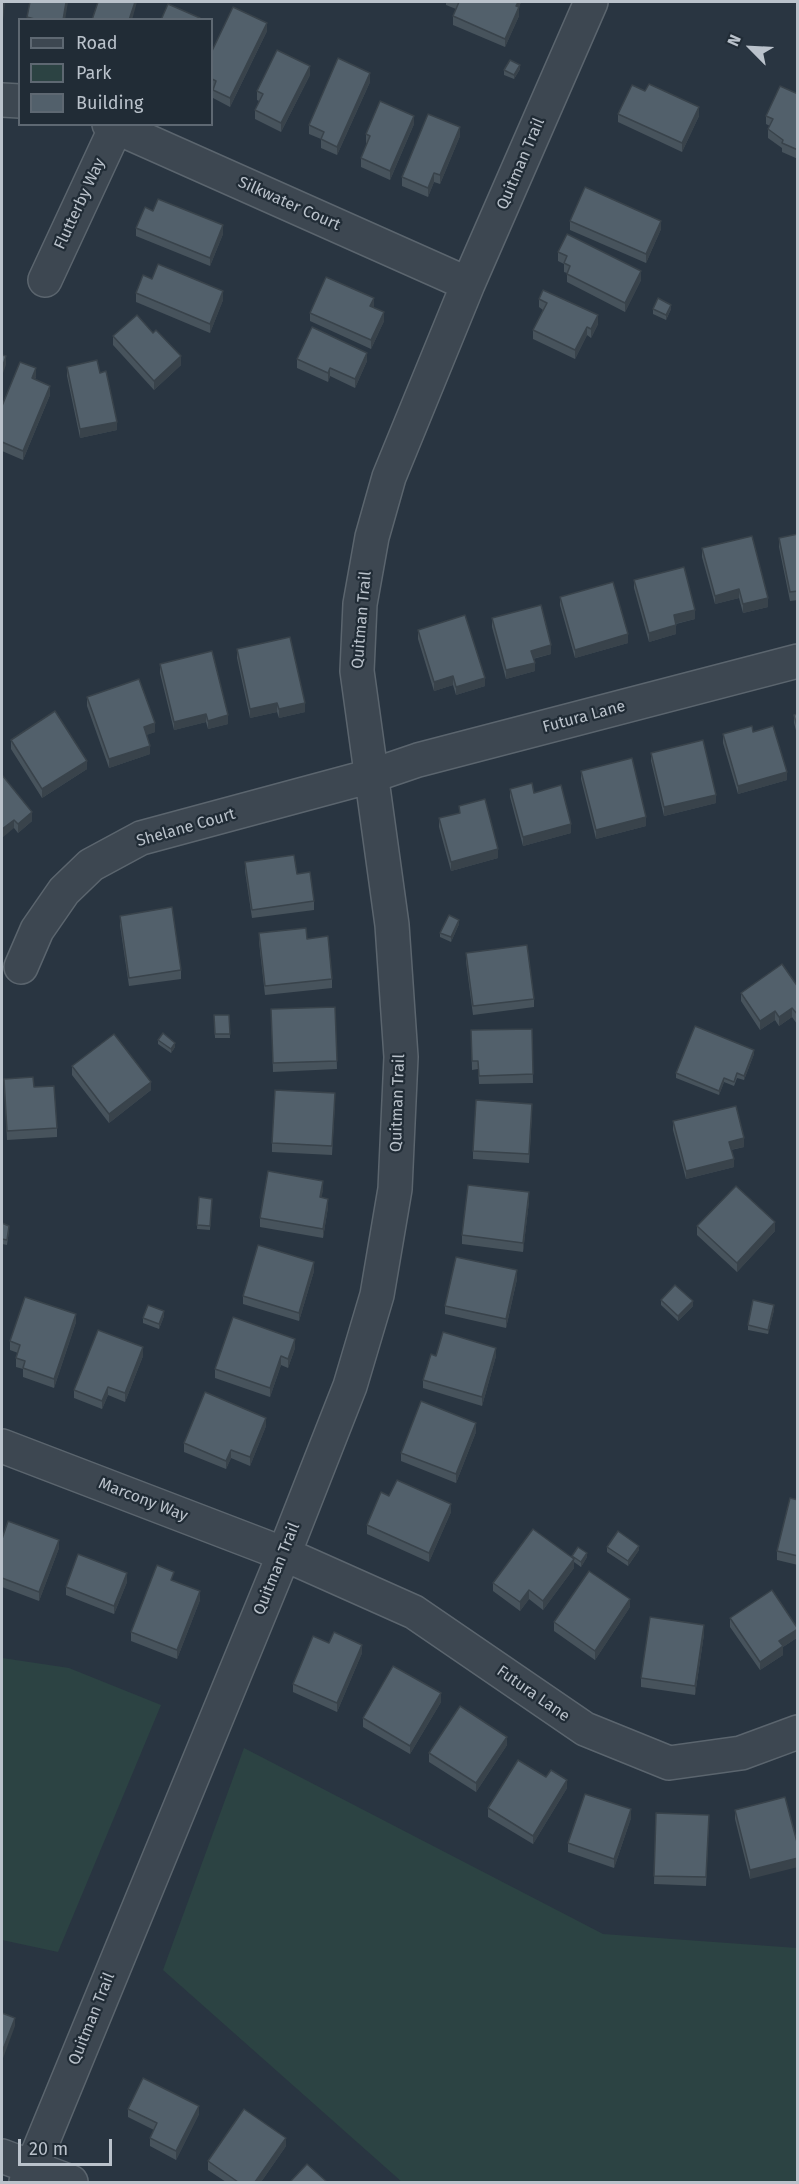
<!DOCTYPE html>
<html>
<head>
<meta charset="utf-8">
<style>
	body { margin:0 }
	#map { position:relative; width:799px; height:2184px; overflow:hidden; background:#293541; font-family:"Fira Sans",sans-serif }
	canvas { display:block }
	.frame { position:absolute; inset:0; border:3px solid #bac2cb; pointer-events:none }
	.legend { position:absolute; left:18px; top:18px; width:195px; height:108px; box-sizing:border-box; background:#212c36; border:2px solid #5e6872; margin:0; padding:8px 10px; list-style:none; font-size:18px; color:#bac2cb }
	.legend li { display:flex; align-items:center; gap:12px; height:30px }
	.legend b { width:30px; border:2px solid #5e6872 }
	.north { position:absolute; left:721px; top:18px; width:60px; height:60px; -webkit-text-stroke:4px #212c36; paint-order:stroke; rotate:294deg; font-size:16px; font-weight:700; line-height:24px; text-align:center; color:#bac2cb }
	.north::after { content:''; display:block; margin:auto; width:21px; height:27px; background:#bac2cb; clip-path:polygon(50% 0,100% 100%,50% 72%,0 100%) }
	.scale { position:absolute; left:18px; top:2139px; width:94px; height:27px; box-sizing:border-box; border:3px solid #bac2cb; border-top:0; padding-left:8px; font-size:18px; line-height:21px; white-space:nowrap; color:#bac2cb; -webkit-text-stroke:4px #212c36; paint-order:stroke }
</style>
</head>
<body>
<div id="map">
<canvas width="799" height="2184"></canvas>
<div class="frame"></div>
<ul class="legend">
<li><b style="height:8px;background:#3d4751"></b>Road</li>
<li><b style="height:16px;background:#2c4343"></b>Park</li>
<li><b style="height:16px;background:#52606b"></b>Building</li>
</ul>
<div class="north">N</div>
<div class="scale">20 m</div>
</div>
<script>
const g = document.querySelector('canvas').getContext('2d');
g.lineJoin = 'round';
function fill(path, color) { g.fillStyle = color; g.fill(path, 'evenodd'); }
const poly = rows => new Path2D(rows.map(r => 'M' + r).join(''));
function trace(path, color, width, dash) { g.strokeStyle = color; g.lineWidth = width; g.lineCap = dash ? 'butt' : 'round'; g.setLineDash(dash || []); g.stroke(path); }
function label(font, color, halo, rows, align = 'center') {
  g.font = font + ' "Fira Sans",sans-serif'; g.lineWidth = 4.5; g.setLineDash([]); g.textBaseline = 'middle'; g.strokeStyle = halo; g.fillStyle = color; for (const [text, x, y, turn = 0] of rows) {
    g.save(); g.translate(x, y); g.rotate((+turn || 0) * Math.PI / 180); g.textAlign = isNaN(turn) ? turn : align; if (halo) g.strokeText(text, 0, 0); g.fillText(text, 0, 0); g.restore();
  }
}
const green = poly([
	[2,1658,69,1668,161,1705,58,1952,2,1940],
	[244,1748,603,1934,797,1948,797,2182,402,2182,163,1970]
]);
const street = poly([
	[2,100,20,101],
	[109,124,468,284],
	[45,280,116,127],
	[21,967,37,930,64,891,91,865,141,838,371,776,418,760,798,661],
	[2,1446,284,1554,414,1612,585,1729,669,1763,741,1753,798,1732],
	[2,2156,71,2182],
	[26,2182,284,1554,350,1386,377,1295,395,1189,401,1057,392,925,357,671,360,604,372,537,389,477,468,284,591,2]
]);
const wall = poly([
	[446,2,521,2,519,7,519,16,505,47,453,25,453,16,456,9,446,5],
	[267,31,230,107,213,98,213,89,212,88,212,51],
	[520,69,514,79,504,75,504,70],
	[310,75,281,132,255,119,255,110,259,101,257,100,257,91],
	[370,82,337,155,321,148,321,139,309,134,309,125],
	[798,94,798,159,782,152,782,148,768,138,768,129,770,126,766,124,766,116],
	[618,114,699,116,682,152,618,122],
	[414,124,390,180,361,167,361,158,367,144,366,143,366,134],
	[460,136,440,184,434,182,428,197,402,186,402,177],
	[153,211,223,234,210,266,136,236,136,228],
	[570,221,661,229,646,263,570,230],
	[558,252,641,280,625,312,567,282,567,273,564,272,564,264,558,261],
	[152,279,223,300,210,333,136,302,136,293],
	[539,299,598,324,591,338,587,335,575,359,533,339,533,330,543,310,539,307],
	[653,309,671,309,666,320,653,314],
	[310,313,384,321,371,349,310,321],
	[153,333,181,365,154,390,113,345,113,336],
	[297,359,367,361,355,388,330,376,328,382,297,368],
	[67,367,100,373,117,430,80,438,67,376],
	[36,376,35,380,50,395,23,460,2,451,2,406],
	[798,534,798,600,790,601,779,547,779,538],
	[702,548,768,607,743,613,739,598,715,604,702,557],
	[634,580,695,619,676,624,676,634,649,642,634,588],
	[560,597,628,643,575,658,560,605],
	[492,618,551,654,533,659,535,671,506,679,492,627],
	[418,630,485,686,456,695,453,685,434,691,418,639],
	[237,649,305,712,279,718,277,712,250,718,237,658],
	[160,664,228,724,208,729,206,722,174,730,160,673],
	[87,697,155,732,146,735,150,754,109,768,87,706],
	[798,714,798,738,794,723,794,715],
	[753,732,787,780,738,794,723,743,723,734],
	[11,740,87,769,42,798,11,749],
	[651,753,716,803,664,816,651,761],
	[581,771,646,826,596,839,581,779],
	[2,775,32,821,18,833,14,828],
	[510,789,534,793,571,833,523,846,510,797],
	[459,806,498,858,451,871,439,827,439,818,459,813],
	[245,862,297,874,314,901,314,910,252,918,245,871],
	[120,916,181,970,181,979,129,986,120,925],
	[459,924,451,942,440,937,440,933],
	[259,933,307,939,332,979,332,988,265,995,259,942],
	[466,953,534,999,534,1007,473,1015,466,962],
	[798,987,797,1024,792,1017,779,1026,775,1020,760,1030,741,1001,741,993],
	[335,1007,337,1069,273,1072,271,1009],
	[214,1015,229,1015,230,1038,215,1038],
	[532,1029,533,1083,479,1084,478,1069,472,1070,471,1030],
	[158,1040,175,1047,171,1053,158,1044],
	[754,1054,744,1080,737,1078,734,1086,724,1082,719,1095,676,1078,676,1073],
	[72,1066,151,1090,109,1123,72,1075],
	[4,1079,34,1087,57,1128,57,1137,7,1140],
	[335,1102,332,1155,272,1152,272,1143],
	[532,1113,529,1163,473,1159,473,1151],
	[673,1121,744,1147,731,1150,734,1167,686,1179,673,1130],
	[323,1190,321,1197,328,1207,323,1238,260,1227,260,1218],
	[199,1197,212,1199,210,1230,197,1229],
	[529,1201,523,1252,462,1244,462,1235],
	[2,1223,9,1230,7,1245,2,1244],
	[697,1226,775,1231,737,1272,697,1235],
	[314,1271,299,1321,243,1304,243,1296],
	[517,1279,506,1328,445,1314,445,1306],
	[661,1300,693,1306,678,1321,661,1305],
	[774,1310,768,1334,748,1330,748,1325],
	[164,1316,159,1329,143,1323,143,1318],
	[76,1322,54,1388,23,1377,23,1369,16,1367,16,1358,18,1353,10,1350,10,1341],
	[295,1348,288,1368,281,1365,270,1397,215,1378,215,1369],
	[143,1356,125,1402,108,1395,102,1409,74,1398,74,1390],
	[436,1356,496,1356,482,1406,423,1388,423,1380],
	[266,1426,250,1466,231,1458,226,1469,184,1452,184,1443],
	[476,1432,456,1483,401,1461,401,1453],
	[798,1500,798,1565,777,1560,777,1551],
	[451,1512,429,1562,367,1534,367,1525],
	[2,1539,59,1548,39,1601,2,1587],
	[607,1547,639,1550,628,1566,607,1552],
	[572,1556,587,1557,581,1567,574,1562,574,1568,543,1610,529,1599,520,1611,493,1591,493,1583,572,1557],
	[174,1581,200,1600,177,1659,131,1641,131,1632],
	[127,1582,114,1614,66,1595,66,1587],
	[630,1607,595,1660,554,1631,554,1622],
	[730,1618,798,1627,798,1637,783,1647,783,1655,760,1670,730,1627],
	[704,1634,695,1695,641,1687,641,1678],
	[329,1643,362,1653,337,1712,293,1692,293,1684],
	[441,1702,410,1754,363,1727,363,1718],
	[507,1745,476,1792,429,1762,429,1753],
	[546,1777,567,1788,533,1844,488,1817,488,1808],
	[735,1810,798,1846,750,1879,735,1819],
	[656,1813,709,1815,706,1886,654,1884],
	[631,1818,614,1868,568,1852,568,1843],
	[128,2109,199,2114,176,2160,150,2146,150,2138,154,2130,128,2117],
	[286,2146,261,2182,226,2182,208,2170,208,2161]
]);
const shadedWall = poly([
	[4,2,5,2,2,29,2,21],
	[66,2,68,2,65,20,63,20],
	[135,2,137,2,132,20,129,20],
	[518,2,521,2,516,14,516,6],
	[519,7,519,16,505,47,505,39],
	[267,23,267,31,230,107,230,98],
	[520,65,520,69,514,79,514,75],
	[310,66,310,75,281,132,281,123],
	[370,73,370,82,337,155,337,147],
	[699,107,699,116,682,152,682,143],
	[414,116,414,124,390,180,390,171],
	[460,127,460,136,440,184,440,175],
	[434,173,434,182,428,197,428,188],
	[661,221,661,229,646,263,646,254],
	[223,225,223,234,210,266,210,258],
	[641,271,641,280,625,312,625,303],
	[223,291,223,300,210,333,210,324],
	[374,298,374,307,370,315,370,306],
	[671,305,671,309,666,320,666,315],
	[384,312,384,321,371,349,371,340],
	[598,315,598,324,591,338,591,329],
	[587,327,587,335,575,359,575,350],
	[367,353,367,361,355,388,355,379],
	[6,356,6,365,2,376,2,368],
	[181,356,181,365,154,390,154,381],
	[36,368,36,376,32,387,32,378],
	[330,368,330,376,328,382,328,373],
	[50,386,50,395,23,460,23,451],
	[117,422,117,430,80,438,80,429],
	[739,589,739,598,715,604,715,596],
	[768,598,768,607,743,613,743,604],
	[695,610,695,619,674,624,674,615],
	[676,625,676,634,649,642,649,633],
	[628,634,628,643,575,658,575,650],
	[551,645,551,654,531,659,531,651],
	[535,663,535,671,506,679,506,670],
	[453,676,453,685,434,691,434,682],
	[485,678,485,686,456,695,456,687],
	[277,703,277,712,250,718,250,709],
	[305,703,305,712,279,718,279,709],
	[206,714,206,722,174,730,174,722],
	[228,715,228,724,208,729,208,721],
	[155,723,155,732,144,736,144,727],
	[150,746,150,754,109,768,109,759],
	[87,761,87,769,42,798,42,789],
	[787,772,787,780,738,794,738,786],
	[716,795,716,803,664,816,664,807],
	[32,812,32,821,18,833,18,824],
	[646,817,646,826,596,839,596,830],
	[14,820,14,828,2,838,2,829],
	[571,824,571,833,523,846,523,837],
	[498,849,498,858,451,871,451,862],
	[459,920,459,924,451,942,451,937],
	[792,1008,792,1017,779,1026,779,1017],
	[775,1011,775,1020,760,1030,760,1021],
	[175,1043,175,1047,171,1053,171,1049],
	[754,1050,754,1054,744,1080,744,1076],
	[724,1078,724,1082,719,1095,719,1091],
	[151,1082,151,1090,109,1123,109,1114],
	[744,1138,744,1147,729,1150,729,1142],
	[734,1159,734,1167,686,1179,686,1171],
	[323,1181,323,1190,320,1206,320,1197],
	[529,1192,529,1201,523,1252,523,1243],
	[328,1199,328,1207,323,1238,323,1229],
	[775,1222,775,1231,737,1272,737,1263],
	[314,1262,314,1271,299,1321,299,1313],
	[517,1270,517,1279,506,1328,506,1319],
	[693,1301,693,1306,678,1321,678,1316],
	[774,1305,774,1310,768,1334,768,1330],
	[164,1311,164,1316,159,1329,159,1324],
	[76,1314,76,1322,54,1388,54,1379],
	[295,1339,295,1348,288,1368,288,1359],
	[143,1347,143,1356,125,1402,125,1393],
	[496,1348,496,1356,482,1406,482,1397],
	[281,1356,281,1365,270,1397,270,1388],
	[108,1387,108,1395,102,1409,102,1401],
	[266,1418,266,1426,250,1466,250,1457],
	[476,1423,476,1432,456,1483,456,1474],
	[231,1450,231,1458,226,1469,226,1461],
	[451,1504,451,1512,429,1562,429,1553],
	[59,1540,59,1548,39,1601,39,1592],
	[639,1546,639,1550,628,1566,628,1561],
	[587,1553,587,1557,581,1567,581,1562],
	[574,1559,574,1568,543,1610,543,1601],
	[127,1573,127,1582,114,1614,114,1606],
	[529,1590,529,1599,520,1611,520,1602],
	[200,1591,200,1600,177,1659,177,1650],
	[630,1599,630,1607,595,1660,595,1651],
	[704,1625,704,1634,695,1695,695,1686],
	[798,1629,798,1637,783,1647,783,1655,760,1670,760,1662,779,1641],
	[362,1645,362,1653,337,1712,337,1703],
	[441,1693,441,1702,410,1754,410,1746],
	[507,1737,507,1745,476,1792,476,1783],
	[567,1780,567,1788,533,1844,533,1836],
	[631,1809,631,1818,614,1868,614,1859],
	[798,1858,798,1867,750,1879,750,1870],
	[15,2018,15,2026,2,2061,2,2052],
	[199,2106,199,2114,176,2160,176,2151],
	[286,2138,286,2146,261,2182,255,2182]
]);
const building = poly([
	[2,2,4,2,2,21,2,2],
	[30,2,66,2,63,20,38,20,27,17,30,2],
	[98,2,135,2,129,20,92,20,98,2],
	[459,2,518,2,516,6,519,7,505,39,453,16,459,2],
	[168,4,200,18,200,20,161,20,168,4],
	[233,7,267,23,230,98,213,90,216,81,212,79,212,51,233,7],
	[277,50,310,66,281,123,255,110,263,94,257,91,277,50],
	[338,58,370,73,337,147,321,139,324,132,309,125,338,58],
	[510,60,520,65,514,75,504,70,510,60],
	[649,84,699,107,682,143,618,114,632,85,645,91,649,84],
	[780,86,798,94,798,150,782,143,783,140,768,129,773,119,766,116,780,86],
	[380,101,414,116,390,171,361,158,370,136,366,134,380,101],
	[428,114,460,127,440,175,434,173,428,188,402,177,428,114],
	[585,187,661,221,646,254,570,221,585,187],
	[158,199,223,225,210,258,136,228,145,207,153,211,158,199],
	[567,234,641,271,625,303,567,274,570,266,564,263,567,256,558,252,567,234],
	[158,264,223,291,210,324,136,293,143,275,152,279,158,264],
	[326,277,374,298,370,306,384,312,371,340,310,313,326,277],
	[543,290,598,315,591,329,587,327,575,350,533,330,547,303,539,299,543,290],
	[658,298,671,305,666,315,653,309,658,298],
	[137,315,153,333,156,330,181,356,154,381,113,336,137,315],
	[312,327,367,353,355,379,330,368,328,373,297,359,312,327],
	[2,355,6,356,2,368,2,355],
	[97,360,100,373,106,371,117,422,80,429,67,367,97,360],
	[20,362,36,368,32,378,50,386,23,451,2,442,2,406,20,362],
	[798,534,798,591,790,592,779,538,798,534],
	[752,536,768,598,743,604,739,589,715,596,702,548,752,536],
	[684,567,695,610,674,615,676,625,649,633,634,580,684,567],
	[613,582,628,634,575,650,560,597,613,582],
	[541,605,551,645,531,651,535,663,506,670,492,618,541,605],
	[465,615,485,678,456,687,453,676,434,682,418,630,465,615],
	[290,637,305,703,279,709,277,703,250,709,237,649,290,637],
	[212,651,228,715,208,721,206,714,174,722,160,664,212,651],
	[139,679,155,723,144,727,150,746,109,759,87,697,139,679],
	[55,711,87,761,42,789,11,740,55,711],
	[798,714,798,730,794,715,798,714],
	[752,726,753,732,773,726,787,772,738,786,723,734,752,726],
	[703,740,716,795,664,807,651,753,703,740],
	[632,758,646,817,596,830,581,771,632,758],
	[2,775,32,812,18,824,14,820,2,829,2,775],
	[532,783,534,793,561,785,571,824,523,837,510,789,532,783],
	[485,799,498,849,451,862,439,818,460,813,459,806,485,799],
	[294,855,297,874,310,872,314,901,252,910,245,862,294,855],
	[172,907,181,970,129,978,120,916,172,907],
	[449,915,459,920,451,937,440,933,449,915],
	[306,928,307,939,328,936,332,979,265,986,259,933,306,928],
	[527,945,534,999,473,1006,466,953,527,945],
	[782,964,798,987,798,1015,792,1008,779,1017,775,1011,760,1021,741,993,782,964],
	[335,1007,337,1061,273,1063,271,1009,335,1007],
	[214,1015,229,1015,230,1034,215,1034,214,1015],
	[695,1026,754,1050,744,1076,737,1073,734,1082,724,1078,719,1091,676,1073,695,1026],
	[532,1029,533,1074,479,1076,478,1061,472,1061,471,1030,532,1029],
	[163,1033,175,1043,171,1049,158,1040,163,1033],
	[114,1034,151,1082,109,1114,72,1066,114,1034],
	[33,1077,34,1087,54,1086,57,1128,7,1131,4,1079,33,1077],
	[275,1090,335,1093,332,1146,272,1143,275,1090],
	[476,1100,532,1104,529,1154,473,1151,476,1100],
	[736,1106,744,1138,729,1142,734,1159,686,1171,673,1121,736,1106],
	[268,1171,323,1181,320,1197,328,1199,323,1229,260,1218,268,1171],
	[468,1185,529,1192,523,1243,462,1235,468,1185],
	[736,1186,775,1222,737,1263,697,1226,736,1186],
	[199,1197,212,1199,210,1226,197,1225,199,1197],
	[2,1223,9,1226,7,1240,2,1239,2,1223],
	[258,1245,314,1262,299,1313,243,1296,258,1245],
	[456,1257,517,1270,506,1319,445,1306,456,1257],
	[675,1285,693,1301,678,1316,661,1300,675,1285],
	[25,1297,76,1314,54,1379,23,1368,25,1361,16,1358,20,1345,10,1341,25,1297],
	[753,1300,774,1305,768,1330,748,1325,753,1300],
	[148,1305,164,1311,159,1324,143,1318,148,1305],
	[233,1317,295,1339,288,1359,281,1356,270,1388,215,1369,233,1317],
	[98,1330,143,1347,125,1393,108,1387,102,1401,74,1390,98,1330],
	[443,1332,496,1348,482,1397,423,1380,431,1354,436,1356,443,1332],
	[205,1392,266,1418,250,1457,231,1450,226,1461,184,1443,205,1392],
	[421,1401,476,1423,456,1474,401,1453,421,1401],
	[397,1480,451,1504,429,1553,367,1525,381,1492,389,1496,397,1480],
	[790,1498,798,1500,798,1556,777,1551,790,1498],
	[8,1521,59,1540,39,1592,2,1578,2,1539,8,1521],
	[533,1529,574,1559,543,1601,529,1590,520,1602,493,1583,533,1529],
	[618,1531,639,1546,628,1561,607,1547,618,1531],
	[578,1547,587,1553,581,1562,572,1556,578,1547],
	[78,1554,127,1573,114,1606,66,1587,78,1554],
	[157,1565,174,1572,171,1580,200,1591,177,1650,131,1632,157,1565],
	[589,1571,630,1599,595,1651,554,1622,589,1571],
	[772,1590,798,1629,779,1641,783,1646,760,1662,730,1618,772,1590],
	[650,1617,704,1625,695,1686,641,1678,650,1617],
	[334,1632,362,1645,337,1703,293,1684,313,1636,329,1643,334,1632],
	[393,1666,441,1693,410,1746,363,1718,393,1666],
	[460,1706,507,1737,476,1783,429,1753,460,1706],
	[518,1760,546,1777,551,1770,567,1780,533,1836,488,1808,518,1760],
	[585,1794,631,1809,614,1859,568,1843,585,1794],
	[785,1797,798,1846,798,1858,750,1870,735,1810,785,1797],
	[656,1813,709,1815,706,1877,654,1876,656,1813],
	[2,2013,15,2018,2,2052,2,2013],
	[143,2078,199,2106,176,2151,150,2138,157,2123,128,2109,143,2078],
	[244,2109,286,2138,255,2182,238,2182,208,2161,244,2109],
	[307,2164,327,2182,290,2182,307,2164]
]);
const streetNames = [
	["Quitman Trail",521,164,-67],
	["Flutterby Way",80,204,-65],
	["Silkwater Court",289,204,24],
	["Quitman Trail",362,620,-85],
	["Futura Lane",584,717,-15],
	["Shelane Court",186,828,-16],
	["Quitman Trail",398,1103,-88],
	["Marcony Way",143,1500,21],
	["Quitman Trail",277,1569,-68],
	["Futura Lane",533,1694,35],
	["Quitman Trail",92,2019,-68]
];
fill(green, '#2c4343');
trace(street, '#5b656e', 36);
trace(street, '#3d4751', 33);
fill(wall, '#47535c');
fill(shadedWall, '#39434b');
fill(building, '#52606b');
trace(building, '#39434b', 1.5);
label('16px', '#bac2cb', '#212c36', streetNames);
</script>
</body>
</html>
